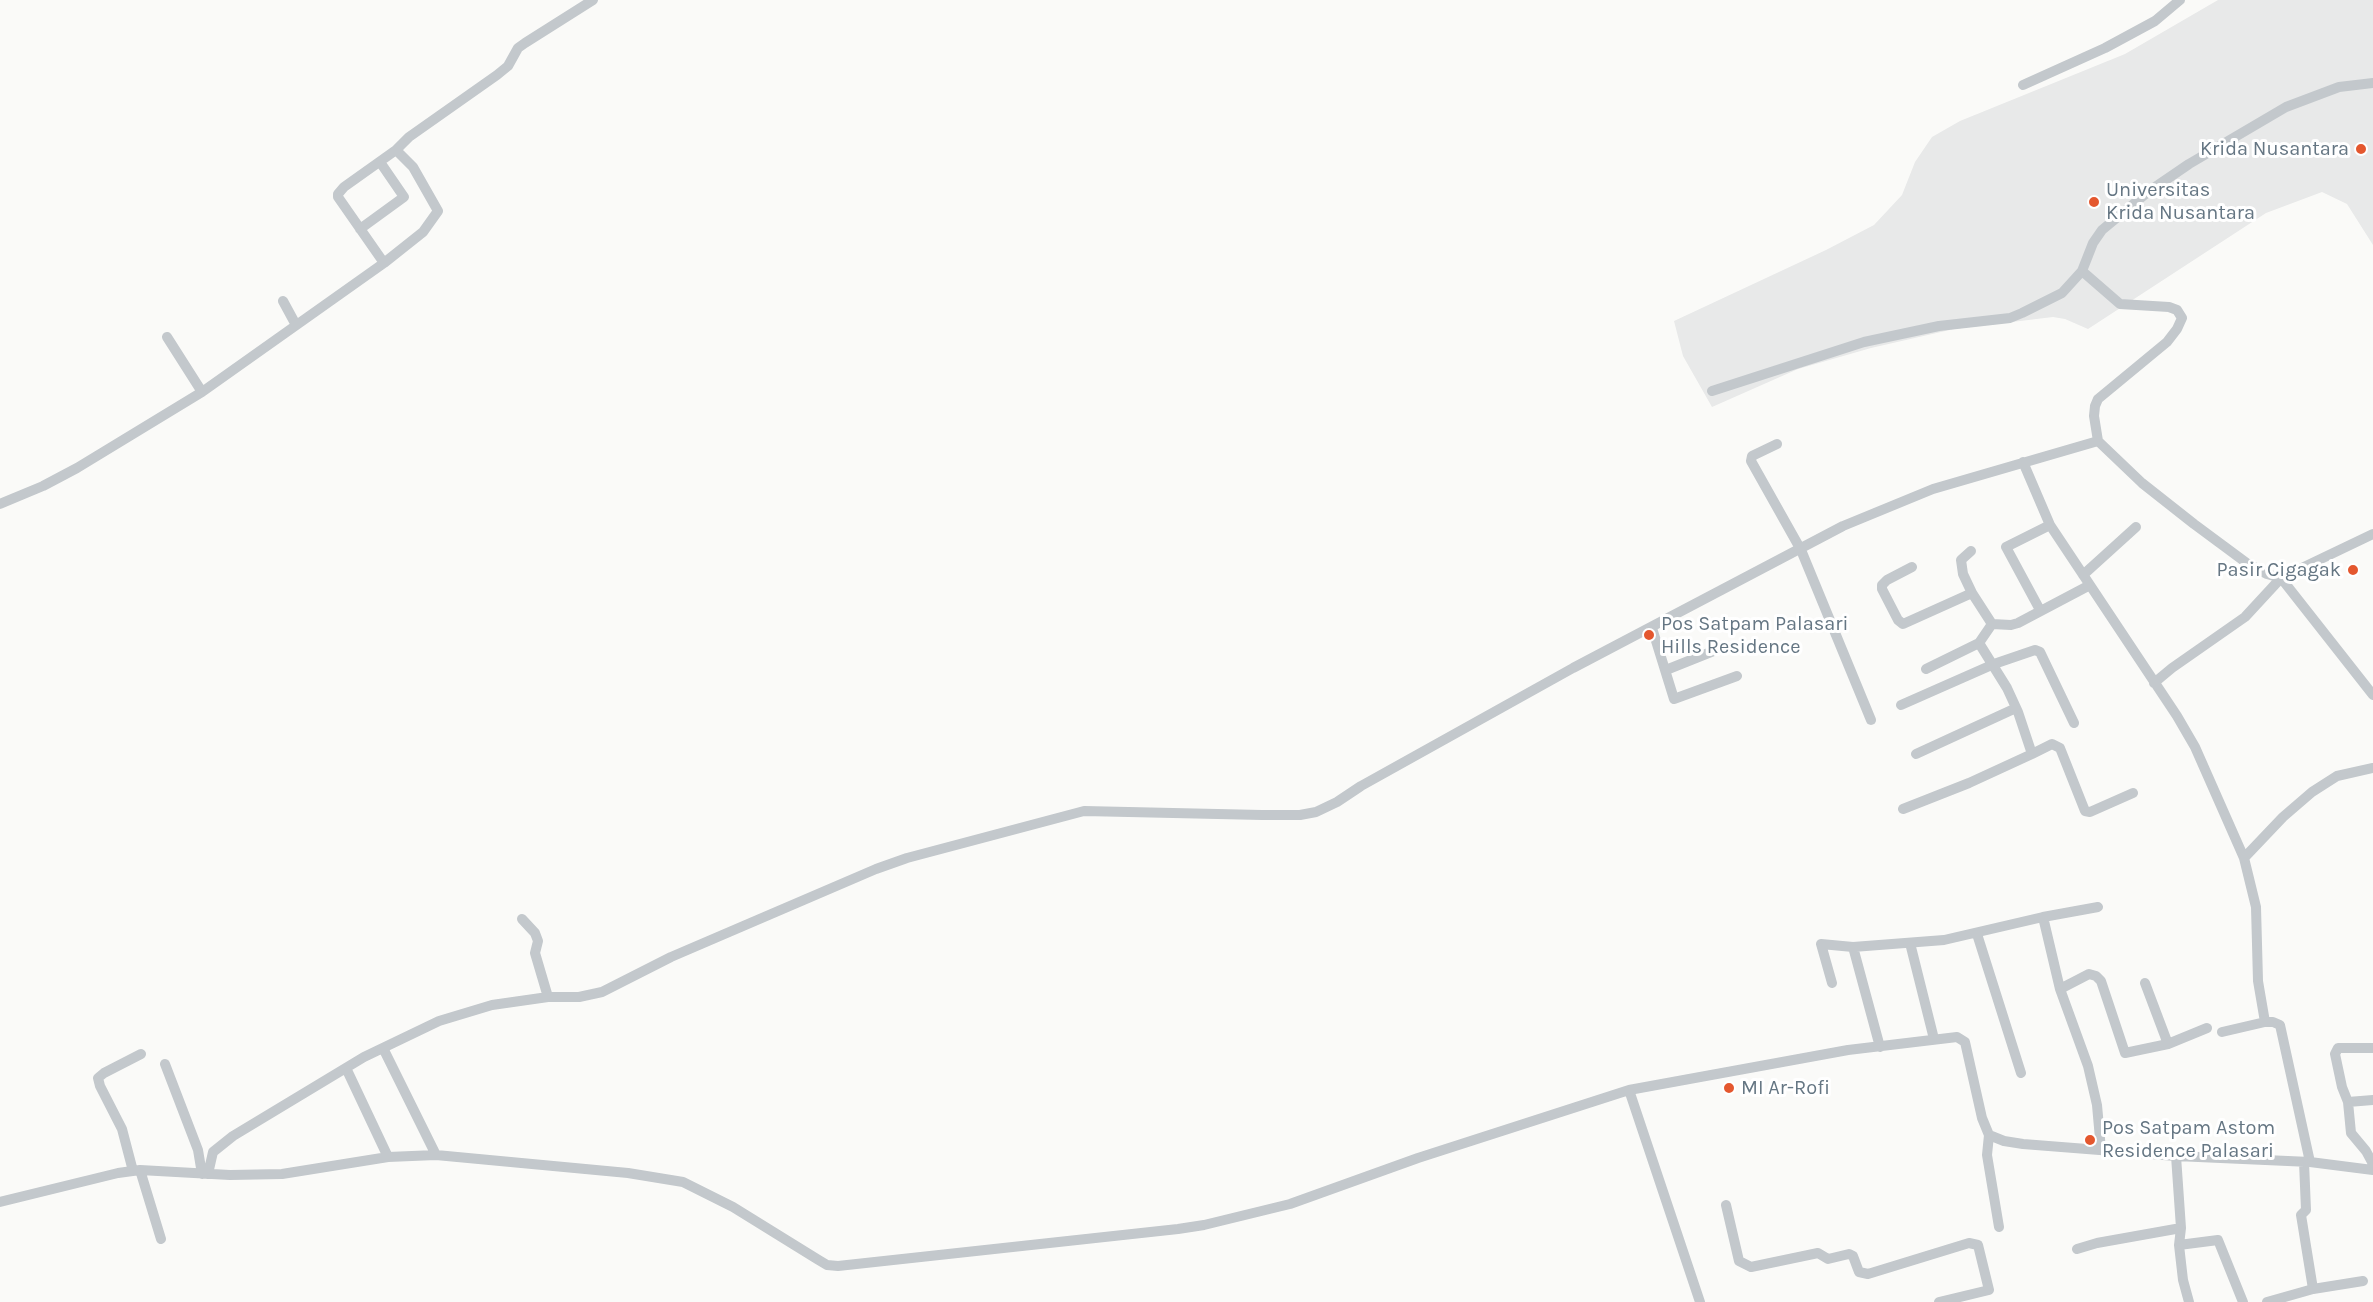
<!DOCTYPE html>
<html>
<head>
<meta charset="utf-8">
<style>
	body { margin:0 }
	canvas { display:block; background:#fafaf8 }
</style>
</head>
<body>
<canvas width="2373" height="1302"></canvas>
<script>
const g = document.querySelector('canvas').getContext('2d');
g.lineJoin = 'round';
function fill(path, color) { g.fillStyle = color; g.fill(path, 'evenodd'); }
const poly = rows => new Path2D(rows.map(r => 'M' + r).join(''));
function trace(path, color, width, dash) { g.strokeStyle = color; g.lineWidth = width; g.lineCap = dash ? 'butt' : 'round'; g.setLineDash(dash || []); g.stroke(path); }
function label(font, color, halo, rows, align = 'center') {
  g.font = font + ' Karla,sans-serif'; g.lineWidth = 6; g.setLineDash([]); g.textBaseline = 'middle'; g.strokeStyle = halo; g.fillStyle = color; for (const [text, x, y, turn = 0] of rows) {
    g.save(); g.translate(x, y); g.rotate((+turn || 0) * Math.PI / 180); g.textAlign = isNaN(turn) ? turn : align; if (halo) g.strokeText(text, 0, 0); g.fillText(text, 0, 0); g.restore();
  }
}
const built = poly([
	[2218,0,2373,0,2373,245,2347,204,2322,192,2266,213,2088,329,2065,319,2053,317,1954,329,1871,348,1798,369,1712,407,1683,356,1674,321,1826,250,1874,225,1902,195,1915,162,1932,137,1960,121,2125,54]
]);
const minor = poly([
	[2023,85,2105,48,2155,21,2180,0],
	[360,229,404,197,380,162],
	[384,263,338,197,338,194,344,187,396,150],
	[2082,271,2093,243,2102,230,2148,192,2189,164,2286,107,2339,87,2373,83],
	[283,301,296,325],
	[167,337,202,392],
	[1712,391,1864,342,1939,326,2010,318,2022,313,2062,293,2082,271,2120,304,2169,307,2177,310,2182,318,2177,329,2167,342,2098,399,2095,406,2094,416,2098,441],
	[1777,444,1752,456,1751,461,1801,550,1871,720],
	[2023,462,2050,525,2177,716,2195,747,2244,858,2256,907,2258,981,2265,1022],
	[0,504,43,486,77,468,202,392,384,263,423,232,438,211,413,167,396,150,409,137,497,75,508,66,518,48,525,43,593,0],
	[1971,551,1961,560,1963,574,1972,593,1992,624,2011,625,2018,623,2090,585],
	[1912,567,1887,580,1882,585,1882,589,1898,620,1903,624,1972,593],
	[2083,575,2136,527],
	[2040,610,2006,547,2050,525],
	[1992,624,1979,643,2007,688,2018,712,2032,754,2052,744,2060,748,2085,811,2090,812,2133,793],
	[1652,628,1674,699,1737,676],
	[1926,669,1979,643],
	[1666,670,1726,646],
	[2154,683,2172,668,2245,617,2281,578,2373,534],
	[1901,705,1994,664,2035,650,2040,652,2074,723],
	[1916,754,2016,708],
	[1903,809,1969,783,2032,754],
	[2244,858,2283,817,2312,792,2337,776,2373,768],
	[2043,917,2098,907],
	[522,919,535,933,538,941,535,953,548,997],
	[1977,934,2021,1073],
	[1910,943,1934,1039],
	[1853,947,1880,1047],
	[1832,983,1821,944,1853,947,1944,940,2043,917,2060,989,2088,1066,2097,1105,2101,1150],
	[2145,983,2168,1044],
	[2060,989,2089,974,2096,976,2101,981,2125,1053,2168,1044,2207,1028],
	[2222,1032,2265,1022,2273,1022,2280,1025,2310,1162],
	[383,1048,436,1155],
	[2373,1048,2338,1048,2335,1054,2342,1087,2348,1102,2351,1133,2366,1151,2373,1164],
	[165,1064,198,1150,202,1174],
	[346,1068,388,1157],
	[1629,1090,1700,1302],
	[2348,1102,2373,1100],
	[1989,1135,1987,1155,1999,1227],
	[2304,1162,2306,1210,2301,1215,2313,1289],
	[140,1170,161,1239],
	[133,1171,122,1129,100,1086,98,1078,104,1073,141,1054],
	[208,1174,213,1152,233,1136,364,1057,439,1021,492,1005,548,997,579,997,602,992,671,957,876,869,907,858,1084,811,1262,815,1300,815,1316,812,1337,802,1361,786,1573,668,1843,526,1933,489,2098,441,2142,483,2194,524,2248,564,2267,574,2281,578,2373,695],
	[0,1202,118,1173,140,1170,230,1175,282,1174,388,1157,436,1155,628,1173,683,1182,733,1207,817,1259,827,1265,838,1266,1178,1229,1204,1225,1290,1204,1418,1158,1629,1090,1848,1050,1957,1037,1965,1042,1982,1118,1989,1135,2004,1141,2023,1144,2176,1156],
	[1726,1205,1739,1261,1751,1267,1818,1253,1828,1259,1849,1254,1853,1256,1859,1272,1868,1274,1969,1243,1978,1245,1989,1290,1939,1302],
	[2179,1245,2218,1240,2243,1302],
	[2077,1249,2097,1243,2181,1228],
	[2189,1302,2183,1280,2179,1245,2181,1228,2176,1156,2310,1162,2373,1170],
	[2267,1302,2313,1289,2363,1281]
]);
const markers = [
	[2361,149,6,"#e4572e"],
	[2094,202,6,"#e4572e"],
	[2353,570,6,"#e4572e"],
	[1649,635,6,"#e4572e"],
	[1729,1088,6,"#e4572e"],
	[2090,1140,6,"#e4572e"]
];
const poiNames = [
	["Krida Nusantara",2349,149,"right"],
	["Universitas",2106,190],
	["Krida Nusantara",2106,213],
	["Pasir Cigagak",2341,570,"right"],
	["Pos Satpam Palasari",1661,624],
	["Hills Residence",1661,647],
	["MI Ar-Rofi",1741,1088],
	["Pos Satpam Astom",2102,1128],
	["Residence Palasari",2102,1151]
];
fill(built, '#e8e9e9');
trace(minor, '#c3c8cc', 10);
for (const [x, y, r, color] of markers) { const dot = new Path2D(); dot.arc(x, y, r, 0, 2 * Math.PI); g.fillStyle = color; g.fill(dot); trace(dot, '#fff', 2); }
label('20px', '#657683', '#fff', poiNames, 'left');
</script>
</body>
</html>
